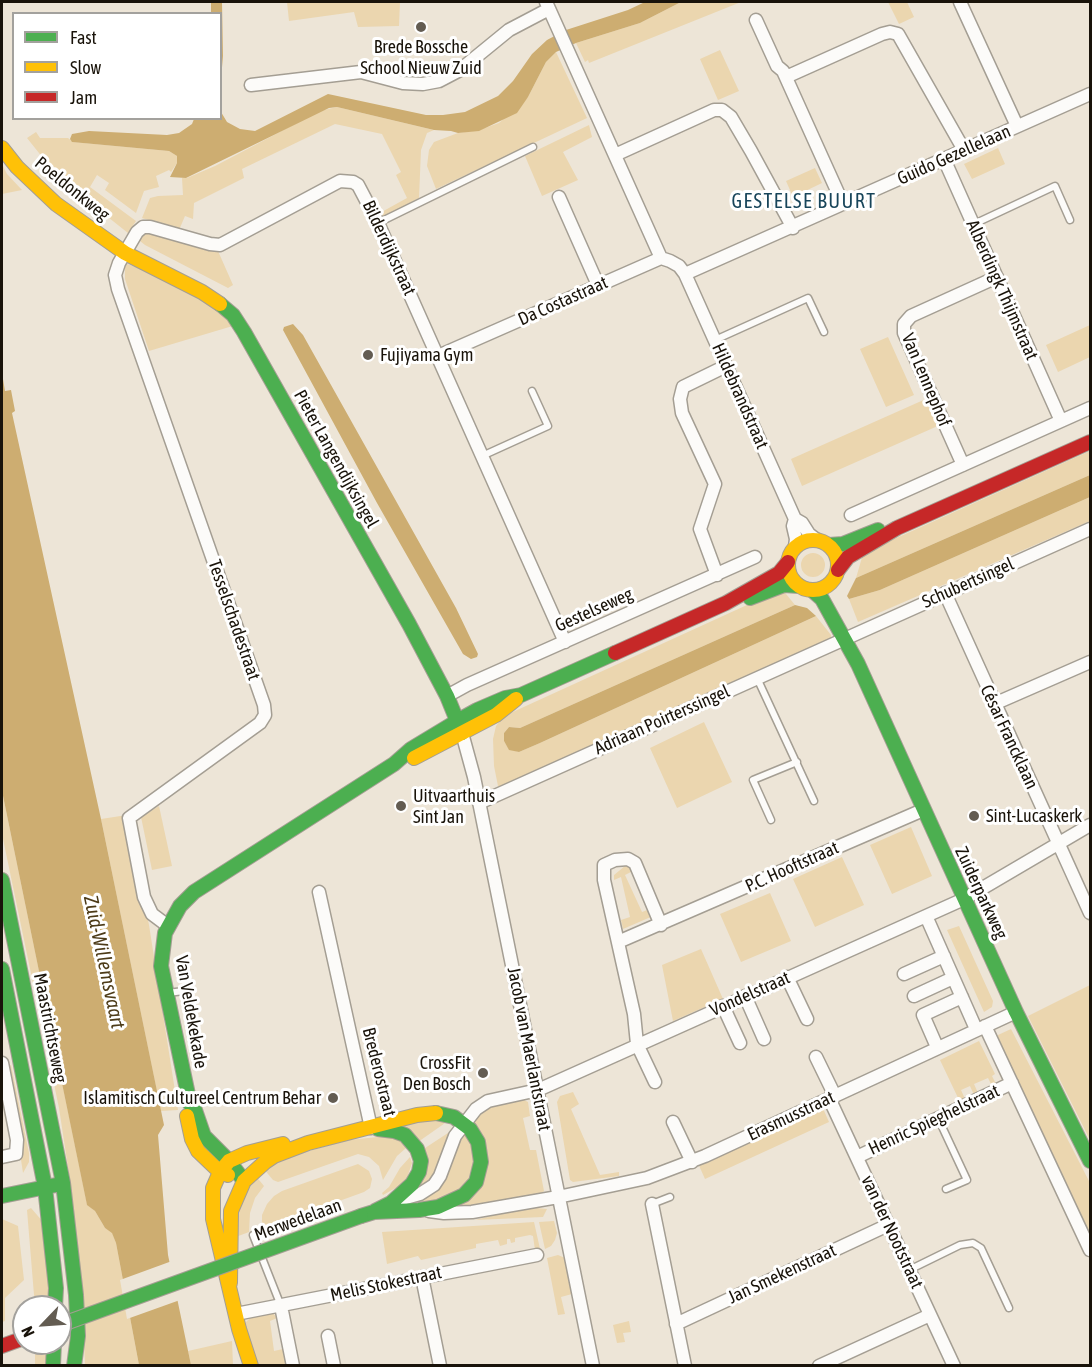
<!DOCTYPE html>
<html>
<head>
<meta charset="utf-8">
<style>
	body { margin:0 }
	#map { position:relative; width:1092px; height:1367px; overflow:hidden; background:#ede5d7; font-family:"Asap Condensed",sans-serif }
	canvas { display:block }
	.frame { position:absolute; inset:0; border:3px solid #19130a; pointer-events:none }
	.legend { position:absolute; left:12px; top:12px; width:210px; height:108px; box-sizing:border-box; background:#fff; border:2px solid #a3a19d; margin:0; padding:8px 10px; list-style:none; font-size:18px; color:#19130a }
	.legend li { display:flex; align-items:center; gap:12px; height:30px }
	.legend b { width:30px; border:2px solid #a3a19d }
	.north { position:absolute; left:12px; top:1295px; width:60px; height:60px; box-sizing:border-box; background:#fff; border:2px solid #a3a19d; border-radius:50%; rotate:245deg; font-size:16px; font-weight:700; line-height:24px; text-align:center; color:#19130a }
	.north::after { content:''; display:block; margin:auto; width:21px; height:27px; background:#635c52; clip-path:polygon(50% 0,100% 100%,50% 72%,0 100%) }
</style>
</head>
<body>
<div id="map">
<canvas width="1092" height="1367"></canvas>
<div class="frame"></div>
<ul class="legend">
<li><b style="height:8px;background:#4caf50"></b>Fast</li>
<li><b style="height:8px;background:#ffc107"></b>Slow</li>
<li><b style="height:8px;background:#c62828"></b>Jam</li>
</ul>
<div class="north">N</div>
</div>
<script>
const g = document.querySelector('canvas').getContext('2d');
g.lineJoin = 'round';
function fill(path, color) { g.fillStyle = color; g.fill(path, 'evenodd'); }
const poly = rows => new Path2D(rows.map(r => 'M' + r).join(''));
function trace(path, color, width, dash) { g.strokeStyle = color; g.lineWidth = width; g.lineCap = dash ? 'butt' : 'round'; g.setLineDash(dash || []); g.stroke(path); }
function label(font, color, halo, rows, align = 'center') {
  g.font = font + ' "Asap Condensed",sans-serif'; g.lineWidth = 6; g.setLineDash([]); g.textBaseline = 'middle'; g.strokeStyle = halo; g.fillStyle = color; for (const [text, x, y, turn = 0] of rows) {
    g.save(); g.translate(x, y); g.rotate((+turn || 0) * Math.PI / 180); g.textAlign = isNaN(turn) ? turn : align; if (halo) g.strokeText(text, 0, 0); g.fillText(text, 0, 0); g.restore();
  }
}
const green = poly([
	[287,2,400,2,399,26,358,27,354,12,289,21],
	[681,2,741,2,589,63,588,60,585,62,576,43,640,23],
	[888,2,907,2,914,17,899,24],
	[720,50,739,91,718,100,700,59],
	[556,52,587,118,436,189,427,166,429,150,434,142,458,133,479,130,499,123,528,97,546,62],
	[337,107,434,130,427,133,421,150,419,198,380,219,378,214,407,198,396,175,401,172,382,134,335,124,242,169,244,178,194,203,193,219,185,216,179,230,142,218,150,198,158,196,183,195,182,178,187,178,215,166,320,111],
	[589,125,592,137,563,152,578,180,542,196,525,156],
	[36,132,40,138,68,138,73,142,169,151,177,156,177,163,171,172,169,170,156,176,159,187,144,191,136,213,105,190,109,183,97,175,90,187,136,221,128,233,65,183,47,163,27,138],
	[998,148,1005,164,972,179,964,164],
	[2,164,7,174,22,190,2,194],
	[815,168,822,183,793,197,786,181],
	[150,232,167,236,208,251,218,251,233,285,228,288,145,245,140,241,141,236],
	[125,263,157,275,201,298,236,325,149,351,125,279],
	[1090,325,1090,357,1058,372,1046,345],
	[888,337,914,395,886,407,860,349],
	[928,398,940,425,802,486,791,459],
	[1090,451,1090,475,856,578,863,554,872,549],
	[1090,497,1090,521,858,622,849,599,880,590],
	'801 565a12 12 0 1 1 24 0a12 12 0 1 1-24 0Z',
	[782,589,795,605,520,728,509,727,504,733,504,741,509,749,519,752,540,743,816,616,831,635,831,639,533,772,500,787,498,786,494,766,493,739,496,726,504,716],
	[704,722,732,782,677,808,650,748],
	[2,791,87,1204,95,1211,105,1228,112,1232,116,1243,139,1365,85,1365,82,1294,71,1187,59,1108,2,834],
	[159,806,172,866,152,870,141,817],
	[127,815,149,925,178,1110,161,1111,101,819],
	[911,827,932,876,892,894,870,845],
	[842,857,864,905,815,927,793,879],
	[625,866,630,867,633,871,625,875,642,912,650,909,653,916,623,929,621,920,630,917,621,877,614,880,614,875],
	[770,893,791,941,741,962,720,914],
	[959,926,993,1001,992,1007,984,1012,947,930],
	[701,949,723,999,673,1021,662,965],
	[1090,985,1090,1140,1028,1016],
	[1011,1029,1090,1183,1090,1235,998,1039,998,1035],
	[979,1041,995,1074,992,1076,996,1084,992,1086,988,1078,974,1084,978,1093,974,1095,970,1086,961,1090,965,1099,960,1102,940,1060],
	[11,1065,29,1153,29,1162,23,1173,7,1067],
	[573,1092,579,1104,571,1109,600,1175,619,1172,619,1176,573,1182,570,1180,557,1102,560,1096],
	[522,1099,528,1102,530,1116,523,1118,530,1150,536,1150,544,1191,539,1195,461,1209,460,1203,476,1191,471,1123,476,1116,486,1107],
	[821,1104,829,1122,705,1179,697,1161],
	[415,1120,448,1121,418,1142,401,1128],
	[451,1131,435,1174,422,1188,419,1183,422,1150],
	[465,1131,476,1154,466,1187,438,1202,415,1202,430,1195,437,1188,459,1138],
	[378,1137,392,1137,400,1141,406,1148,397,1156,383,1180,379,1166,369,1157,358,1154,278,1182,273,1180,263,1168,276,1160,349,1140],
	[410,1157,412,1163,407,1178,401,1185,383,1195,382,1193,389,1187,400,1168],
	[358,1164,369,1171,372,1179,370,1188,364,1192,262,1229,262,1215,267,1204,274,1196,282,1191],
	[255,1175,264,1186,255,1198,250,1213,249,1232,233,1238,233,1220],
	[31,1208,44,1223,52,1307,35,1307,27,1210],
	[537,1208,547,1209,543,1217,475,1220,507,1212],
	[2,1219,18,1226,24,1280,5,1298,5,1321,2,1322],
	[554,1221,557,1233,555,1240,551,1246,545,1249,539,1222],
	[534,1222,540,1249,535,1250,533,1236,530,1235,515,1238,515,1242,511,1243,510,1239,507,1239,507,1244,500,1246,498,1240,476,1244,476,1248,421,1260,418,1256,387,1264,382,1232],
	[558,1255,565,1258,572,1294,561,1297,565,1314,558,1315,547,1258],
	[267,1312,273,1313,277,1318,270,1321,274,1351,283,1349,287,1365,254,1365,245,1329,246,1322,251,1317],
	[629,1321,631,1332,623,1333,625,1342,617,1343,613,1325],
	[232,1341,233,1365,191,1365,188,1351],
	[35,1343,50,1343,49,1365,35,1366]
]);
const water = poly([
	[211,2,222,2,223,56,221,79,220,14,211,13],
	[645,2,681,2,640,23,576,43,556,52,546,62,528,97,517,113,479,131,458,133,451,131,434,130,337,107,329,108,186,178,170,177,177,163,177,156,169,151,72,142,70,139,72,134,89,131,167,135,179,133,192,124,194,119,220,118,221,112,227,122,240,129,255,131,328,94,426,115,443,115,465,112,498,96,513,81,532,54,547,40,566,30,628,10],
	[293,324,303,335,456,608,478,654,477,657,471,659,463,654,377,503,283,330,284,327],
	[2,373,5,391,11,390,15,411,12,413,101,819,164,1125,158,1135,168,1255,191,1365,139,1365,116,1243,112,1233,105,1228,95,1211,87,1205,2,791],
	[1090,475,1090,497,880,590,849,599,847,596,856,578],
	[795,605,807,608,816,616,540,743,519,752,509,750,504,741,504,733,509,727,520,728]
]);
const pier = poly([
	[172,1261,180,1300,127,1319,120,1280]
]);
const lane = poly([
	[378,223,533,147],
	[974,224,1055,186,1070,220],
	[715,340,808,298,824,332],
	[482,456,548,426,532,391],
	[757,678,814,801],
	[771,820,753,780,797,762],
	[168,993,191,990],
	[938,1118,967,1180,946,1189],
	[652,1204,670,1197],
	[253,1235,281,1306],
	[909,1270,960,1245,973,1243,981,1248,1009,1308]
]);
const street = poly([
	[546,2,661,258],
	[960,2,1017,126],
	[756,20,777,66,783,71,843,204],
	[786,77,882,34,890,32,898,34,964,150],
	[251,85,361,72,403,83,423,84,439,81,460,70,509,30,549,9],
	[615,155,714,110,722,110,731,117,751,151,793,228],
	[944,159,1061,421],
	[559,197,598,285],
	[685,274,1090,94],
	[438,356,661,258,670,261,679,266,685,274,795,519,793,526,796,539,795,547],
	[963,465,904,333,904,324,911,316,997,277],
	[851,515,1090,408],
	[795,519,802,523,809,534,817,540],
	[717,575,700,529,715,484,682,413,680,399,683,387,726,366],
	[945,593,1090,913],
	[447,696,467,685,755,557],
	[994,704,1090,662],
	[462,733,474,777,593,1366],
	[479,803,1090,529],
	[319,892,371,1128],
	[926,916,976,1029],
	[168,926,152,914,144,897,129,818,260,723,265,715,264,705,118,289,115,275,119,263,137,232,143,227,150,227,210,244,220,245,340,181,353,182,358,185,378,223,565,642],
	[618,942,923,810],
	[904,974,944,956],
	[787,977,807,1019],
	[745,996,764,1039],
	[914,996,953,978],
	[723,1006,740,1043],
	[985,1026,1090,1250],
	[937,1047,923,1015,962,997],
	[816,1057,835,1096],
	[2,1063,17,1140,16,1154,2,1157],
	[655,1082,637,1044,634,1014,604,880,604,865,615,860,628,859,635,863,661,925],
	[829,1098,954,1366],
	[673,1122,692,1162],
	[857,1157,1012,1083],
	[395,1201,420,1194,434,1185,440,1176,455,1136,476,1109,488,1101,538,1090,964,899,1090,825],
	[652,1204,685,1366],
	[429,1211,444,1213,472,1212,558,1197,647,1178,705,1156,1016,1012],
	[422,1277,440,1366],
	[281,1306,293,1366],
	[236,1314,537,1255],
	[676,1324,888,1225],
	[328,1336,334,1366],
	[819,1366,930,1315]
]);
const fast = poly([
	[220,304,233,315,244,332,409,624,447,696,462,733],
	[829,545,843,544,878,530],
	[812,590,822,599,858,664,1016,1012,1090,1161],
	[750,598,784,585,799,586],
	[2,880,63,1183,76,1295,78,1336,74,1366],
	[2,969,45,1187,56,1288,55,1307],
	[244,1181,229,1161,204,1136,195,1110,190,1104,161,966,165,933,180,906,194,892,394,764,411,749,459,720,477,710,505,698,521,695,615,653],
	[2,1196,56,1185],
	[375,1211,391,1203,412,1184,419,1172,421,1161,417,1149,405,1135,394,1131,378,1129],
	[361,1216,374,1212,419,1210,438,1207,464,1195,476,1182,481,1162,478,1142,470,1129,454,1117,436,1113],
	[53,1366,54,1343]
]);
const slow = poly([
	[2,148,17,167,56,204,125,253,202,292,220,304],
	'788 565a25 25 0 1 1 50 0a25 25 0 1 1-50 0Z',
	[414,758,496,715,516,699],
	[187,1116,192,1139,198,1151,220,1172,228,1175],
	[230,1283,231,1211,244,1181,265,1162,274,1156,308,1143,417,1115,436,1113],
	[251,1366,239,1329,213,1219,213,1188,220,1172,229,1161,247,1153,283,1144]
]);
const jam = poly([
	[838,570,848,557,897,528,1090,442],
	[615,653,726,603,779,573,788,562],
	[2,1346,24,1338]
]);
const fastBridge = poly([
	[60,1325,361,1216]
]);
const markers = [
	[421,27,6,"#635c52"],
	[368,355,6,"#635c52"],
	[401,806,6,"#635c52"],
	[974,816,6,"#635c52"],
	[483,1073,6,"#635c52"],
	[333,1098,6,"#635c52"]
];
const poiNames = [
	["Brede Bossche",421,47,"center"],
	["School Nieuw Zuid",421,68,"center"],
	["Fujiyama Gym",380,355],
	["Uitvaarthuis",413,796],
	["Sint Jan",413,817],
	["Sint-Lucaskerk",986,816],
	["CrossFit",471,1063,"right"],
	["Den Bosch",471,1084,"right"],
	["Islamitisch Cultureel Centrum Behar",321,1098,"right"]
];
const streetNames = [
	["Guido Gezellelaan",954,155,-24],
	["Poeldonkweg",72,189,39],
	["Bilderdijkstraat",389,248,65],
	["Alberdingk Thijmstraat",1002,290,66],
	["Da Costastraat",563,301,-24],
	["Van Lennephof",926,380,67],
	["Hildebrandstraat",740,396,66],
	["Pieter Langendijksingel",336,459,61],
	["Schubertsingel",968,583,-24],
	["Gestelseweg",594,610,-24],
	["Tesselschadestraat",234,620,71],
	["Adriaan Poirterssingel",662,720,-24],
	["César Francklaan",1009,737,65],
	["P.C. Hooftstraat",792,867,-24],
	["Zuiderparkweg",981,893,65],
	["Vondelstraat",750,994,-24],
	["Van Veldekekade",191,1012,80],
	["Maastrichtseweg",50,1028,79],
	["Jacob van Maerlantstraat",529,1049,79],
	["Brederostraat",379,1072,76],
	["Erasmusstraat",791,1116,-25],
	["Henric Spieghelstraat",934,1120,-25],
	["Merwedelaan",298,1220,-20],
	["van der Nootstraat",892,1232,65],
	["Jan Smekenstraat",782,1274,-25],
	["Melis Stokestraat",386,1284,-12]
];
const neighbourhoodNames = [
	["GESTELSE BUURT",804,202]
];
const waterNames = [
	["Zuid-Willemsvaart",104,962,78]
];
fill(green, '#ebd6af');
fill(water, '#cdad71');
fill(pier, '#ede5d7');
trace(lane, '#a49e93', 9);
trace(street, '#a49e93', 15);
trace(fast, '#a49e93', 16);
trace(slow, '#a49e93', 16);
trace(jam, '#a49e93', 16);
trace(lane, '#fcfbf9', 6);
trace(street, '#fcfbf9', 12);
trace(fast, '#4caf50', 14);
trace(slow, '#ffc107', 14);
trace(jam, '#c62828', 14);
trace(fastBridge, '#a49e93', 16, []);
trace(fastBridge, '#4caf50', 14);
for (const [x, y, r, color] of markers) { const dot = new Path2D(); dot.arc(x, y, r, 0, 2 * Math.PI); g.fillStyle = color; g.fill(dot); trace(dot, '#fff', 2); }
label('18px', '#19130a', '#fff', poiNames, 'left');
label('18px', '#19130a', '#fff', streetNames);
g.letterSpacing = '1.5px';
label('20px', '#18455a', '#fff', neighbourhoodNames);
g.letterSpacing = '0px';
label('italic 20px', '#4d3b18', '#fff', waterNames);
</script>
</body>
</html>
